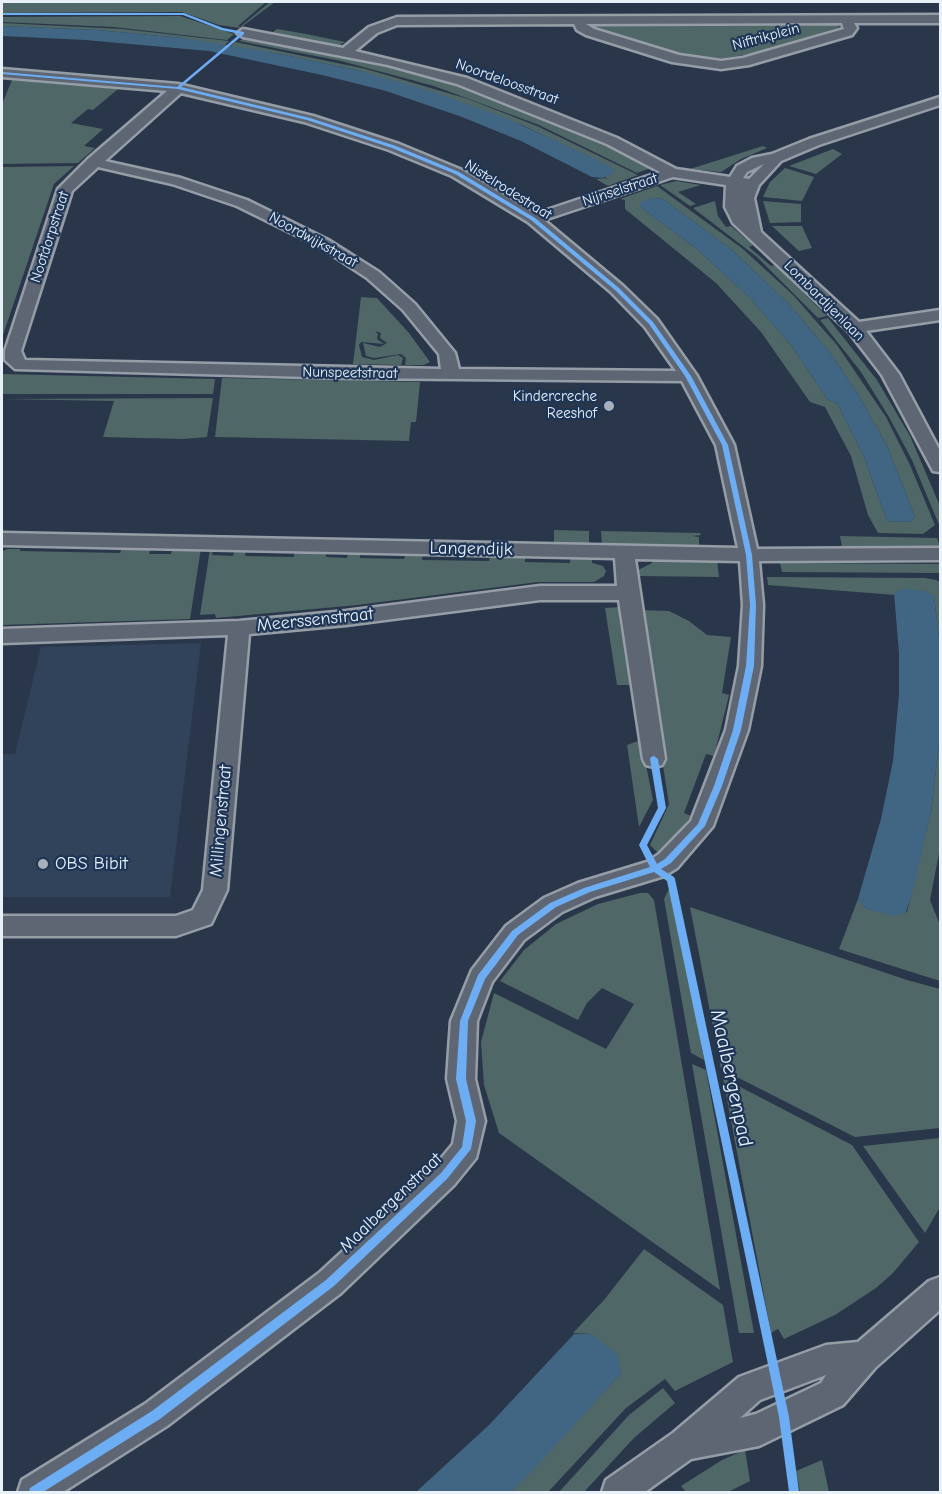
<!DOCTYPE html>
<html>
<head>
<meta charset="utf-8">
<style>
	body { margin:0 }
	#map { position:relative; width:942px; height:1494px; overflow:hidden; background:#2a374a; font-family:"Comic Neue",sans-serif }
	canvas { display:block }
	.frame { position:absolute; inset:0; border:3px solid #e8f1f8; pointer-events:none }
</style>
</head>
<body>
<div id="map">
<canvas width="942" height="1494"></canvas>
<div class="frame"></div>
</div>
<script>
const g = document.querySelector('canvas').getContext('2d');
g.lineJoin = 'round';
function fill(path, color) { g.fillStyle = color; g.fill(path, 'evenodd'); }
const poly = rows => new Path2D(rows.map(r => 'M' + r).join(''));
function trace(path, color, width, dash) { g.strokeStyle = color; g.lineWidth = width; g.lineCap = dash ? 'butt' : 'round'; g.setLineDash(dash || []); g.stroke(path); }
function label(font, color, halo, rows, align = 'center') {
  g.font = font + ' "Comic Neue",sans-serif'; g.lineWidth = 4.5; g.setLineDash([]); g.textBaseline = 'middle'; g.strokeStyle = halo; g.fillStyle = color; for (const [text, x, y, turn = 0] of rows) {
    g.save(); g.translate(x, y); g.rotate((+turn || 0) * Math.PI / 180); g.textAlign = isNaN(turn) ? turn : align; if (halo) g.strokeText(text, 0, 0); g.fillText(text, 0, 0); g.restore();
  }
}
const built = poly([
	[201,643,170,897,2,897,2,754,15,754,41,647]
]);
const green = poly([
	[2,2,266,2,238,26,240,27,270,2,275,2,240,28,219,25,182,12,2,13],
	[180,16,234,34,227,40,114,27,2,22,2,17],
	[2,23,122,29,229,41,223,47,182,38,97,30,2,26],
	[717,24,836,24,840,27,757,53,712,60,662,50,593,26],
	[277,29,306,34,345,42,336,47,270,34],
	[249,36,356,56,450,82,502,99,601,141,651,168,637,173,539,125,434,86,341,61,239,41],
	[235,42,366,69,468,99,537,126,638,175,608,186,596,179,608,178,603,177,611,174,613,169,522,125,356,70,275,53,229,48],
	[12,80,118,89,93,110,88,109,71,123,103,129,84,146,95,148,78,163,2,164,2,104],
	[763,146,767,148,741,159,721,172,690,169],
	[833,149,842,154,816,174,789,166],
	[74,166,54,184,2,338,2,167],
	[785,168,814,177,802,201,763,197,770,182],
	[676,181,701,185,678,192,696,204,690,206,660,185],
	[657,186,743,249,793,295,837,345,886,417,910,465,935,525,923,534,878,533,868,515,851,456,825,407,810,402,761,332,716,283,625,209,625,200,620,199],
	[653,198,663,199,732,250,789,304,831,354,858,394,887,446,915,517,910,522,887,521,864,457,837,403,828,400,791,345,749,297,697,249,640,207,643,202],
	[715,201,718,216,726,227,731,226,753,245,749,247,771,266,775,265,827,316,818,318,757,257,693,208],
	[763,201,801,204,801,222,770,223],
	[772,226,802,226,812,248,799,251],
	[361,297,377,298,409,333,430,362,424,365,405,365,406,358,401,354,374,358,366,356,363,343,380,347,387,343,380,338,381,333,375,331,378,334,377,339,384,344,361,342,359,345,362,357,374,360,398,355,403,358,401,365,353,364],
	[828,318,877,380,910,436,940,506,940,527,912,460,889,417,861,372,820,320],
	[2,374,215,379,213,394,2,394],
	[222,378,420,382,416,422,411,422,409,441,215,437],
	[213,398,207,437,183,439,103,437,114,401,2,399],
	[554,530,589,531,589,545,554,544],
	[601,531,700,533,701,535,692,536,699,537,699,547,602,545],
	[840,536,937,538,940,547,842,547],
	[122,547,151,547,149,554,171,554,173,548,201,548,190,619,2,625,2,551,8,549,20,549,20,551,120,553],
	[210,549,213,549,212,555,233,556,235,549,246,549,245,556,294,557,294,550,326,551,326,557,347,558,348,552,360,552,360,558,404,559,406,553,423,553,422,560,489,561,490,555,525,556,525,562,570,563,570,557,592,557,592,563,603,566,606,571,604,576,594,582,538,582,357,605,216,618,215,614,200,615],
	[652,559,717,560,719,577,638,576,638,570,652,563],
	[780,563,940,564,940,573,782,572],
	[767,577,925,578,936,580,940,582,940,646,934,596,922,591,906,590,895,595,768,585],
	[620,607,622,616,619,617,630,675,635,685,617,685,605,608],
	[636,610,669,611,689,621,707,635,731,637,722,693,729,695,714,756,706,754,684,813,691,816,674,839,658,853,650,845,669,804,662,759,666,758],
	[940,735,940,848,930,900,940,925,940,981,839,949,858,899,867,909,891,914,907,912,931,812],
	[641,740,653,800,639,827,627,745],
	[669,889,676,905,704,1060,691,1053,664,899],
	[640,893,648,893,654,900,720,1290,499,1133,484,1085,481,1042,494,993,606,1049,634,1004,602,988,587,1003,578,1020,500,981,524,950,556,924,598,904],
	[690,907,907,980,940,989,940,1128,855,1137,721,1069],
	[692,1064,706,1070,754,1333,739,1333],
	[723,1078,852,1145,919,1242,893,1273,876,1288,835,1315,784,1339,778,1329,771,1333],
	[940,1138,940,1207,925,1233,863,1146],
	[644,1249,723,1305,733,1362,675,1391,665,1379,626,1408,548,1492,511,1492,621,1373,614,1354,591,1334,573,1333,604,1300],
	[663,1388,675,1403,634,1438,584,1492,559,1492,629,1415],
	[745,1450,750,1481,728,1492,686,1492,681,1486,722,1460],
	[822,1460,829,1492,800,1492,796,1471]
]);
const water = poly([
	[2,26,97,30,182,38,275,53,356,70,433,92,508,119,593,158,614,169,613,173,602,178,592,177,521,141,462,117,386,91,322,75,209,51,85,40,2,36],
	[653,198,663,199,732,250,789,304,831,354,858,394,887,446,915,517,910,522,887,521,864,457,837,403,828,400,791,345,749,297,697,249,640,207,641,202],
	[903,589,925,591,934,596,940,646,940,735,931,812,914,886,906,912,894,916,867,909,858,899,881,819,893,761,899,694,899,653,894,593],
	[574,1334,591,1334,618,1355,621,1373,537,1466,511,1492,416,1492,489,1425]
]);
const minor = poly([
	[940,15,940,23,854,23,857,28,852,35,749,65,721,69,672,62,586,35,577,30,574,24,397,25,377,33,355,51,467,78,617,138,676,169,730,177,737,166,752,158,772,154,809,139,940,97,940,105,819,145,781,161,759,185,754,198,761,232,859,322,940,310,940,320,866,331,899,374,940,451,940,472,933,471,931,467,882,375,849,332,733,223,725,207,726,185,673,177,544,220,623,286,657,319,697,376,734,445,757,549,940,548,940,560,759,561,763,605,761,666,748,730,713,826,677,868,664,876,595,897,562,912,524,940,492,982,477,1021,475,1079,485,1121,476,1158,454,1185,341,1293,167,1426,63,1492,18,1492,22,1480,145,1404,319,1273,434,1167,453,1144,457,1121,447,1079,451,1021,472,970,506,926,544,898,578,883,647,862,659,854,691,821,726,730,739,666,743,605,740,561,635,559,665,759,662,765,654,767,646,765,643,759,619,600,540,600,346,625,249,634,227,890,211,924,176,936,2,936,2,916,176,916,193,910,203,890,228,635,2,643,2,629,239,621,346,611,540,586,617,586,615,558,2,545,2,533,738,548,716,445,682,381,347,378,15,369,5,360,5,351,58,189,88,159,167,91,2,77,2,69,178,84,313,116,399,144,462,170,535,214,660,172,607,144,457,84,388,65,243,37,237,33,243,29,343,48,369,27,397,17,940,15],
	[842,23,844,29,743,58,721,61,679,55,594,29,586,24,842,23],
	[181,93,304,122,389,150,452,176,528,222,611,292,645,327,676,371,459,369,455,353,415,304,379,272,330,241,247,200,181,178,105,161,181,93],
	[764,164,749,179,743,178,747,172,764,164],
	[98,167,172,184,237,206,320,247,367,278,403,310,439,354,441,369,25,360,21,351,72,191,98,167],
	[940,1277,940,1310,875,1368,843,1405,759,1446,691,1459,645,1492,602,1492,606,1480,673,1433,739,1377,826,1345,858,1342,929,1281,940,1277],
	[826,1375,821,1383,756,1414,740,1418,760,1400,826,1375]
]);
const cycleway = poly([
	[2,13,184,13,223,28,244,32,244,34,181,87,310,118,396,146,459,172,535,218,619,288,653,322,691,376,728,445,752,555,756,605,754,666,741,730,722,786,705,826,671,863,661,869,674,877,675,879,789,1417,799,1492,789,1492,779,1417,667,881,654,872,590,892,556,907,518,935,485,979,468,1021,466,1079,476,1121,471,1149,447,1179,334,1286,160,1419,43,1492,29,1492,30,1488,152,1411,326,1280,441,1173,462,1147,466,1121,456,1079,460,1021,478,975,512,931,550,903,584,888,650,867,639,845,658,808,650,759,651,757,654,756,658,759,666,808,647,845,657,864,665,859,698,824,714,786,733,730,746,666,750,605,746,555,722,445,685,376,649,324,615,290,531,220,455,174,392,148,307,120,178,89,2,74,2,72,177,87,240,34,221,30,183,15,2,15,2,13]
]);
const markers = [
	[609,406,6,"#a6b0bb"],
	[43,864,6,"#a6b0bb"]
];
const farStreetnames = [
	["Niftrikplein",766,37,-15],
	["Noordeloosstraat",507,82,20],
	["Nistelrodestraat",508,190,32],
	["Nijnselstraat",620,190,-18],
	["Nootdorpstraat",50,237,-72],
	["Noordwijkstraat",313,240,29],
	["Lombardijenlaan",824,301,45],
	["Nunspeetstraat",350,373,1]
];
const farPoinames = [
	["Kindercreche",597,397],
	["Reeshof",597,414]
];
const streetNames = [
	["Langendijk",471,549,1],
	["Meerssenstraat",315,620,-6],
	["Millingenstraat",221,821,-85],
	["Maalbergenstraat",391,1203,-44]
];
const poiNames = [
	["OBS Bibit",55,864]
];
const nearStreetnames = [
	["Maalbergenpad",731,1078,78]
];
fill(built, '#31425b');
fill(green, '#4f6767');
fill(water, '#406684');
trace(minor, '#959da7', 5);
fill(minor, '#5d6672');
fill(cycleway, '#6dadf4');
for (const [x, y, r, color] of markers) { const dot = new Path2D(); dot.arc(x, y, r, 0, 2 * Math.PI); g.fillStyle = color; g.fill(dot); trace(dot, '#1d3557', 2); }
label('15px', '#e8f1f8', '#1d3557', farStreetnames);
label('15px', '#e8f1f8', '#1d3557', farPoinames, 'right');
label('18px', '#e8f1f8', '#1d3557', streetNames);
label('18px', '#e8f1f8', '#1d3557', poiNames, 'left');
label('21px', '#e8f1f8', '#1d3557', nearStreetnames);
</script>
</body>
</html>
